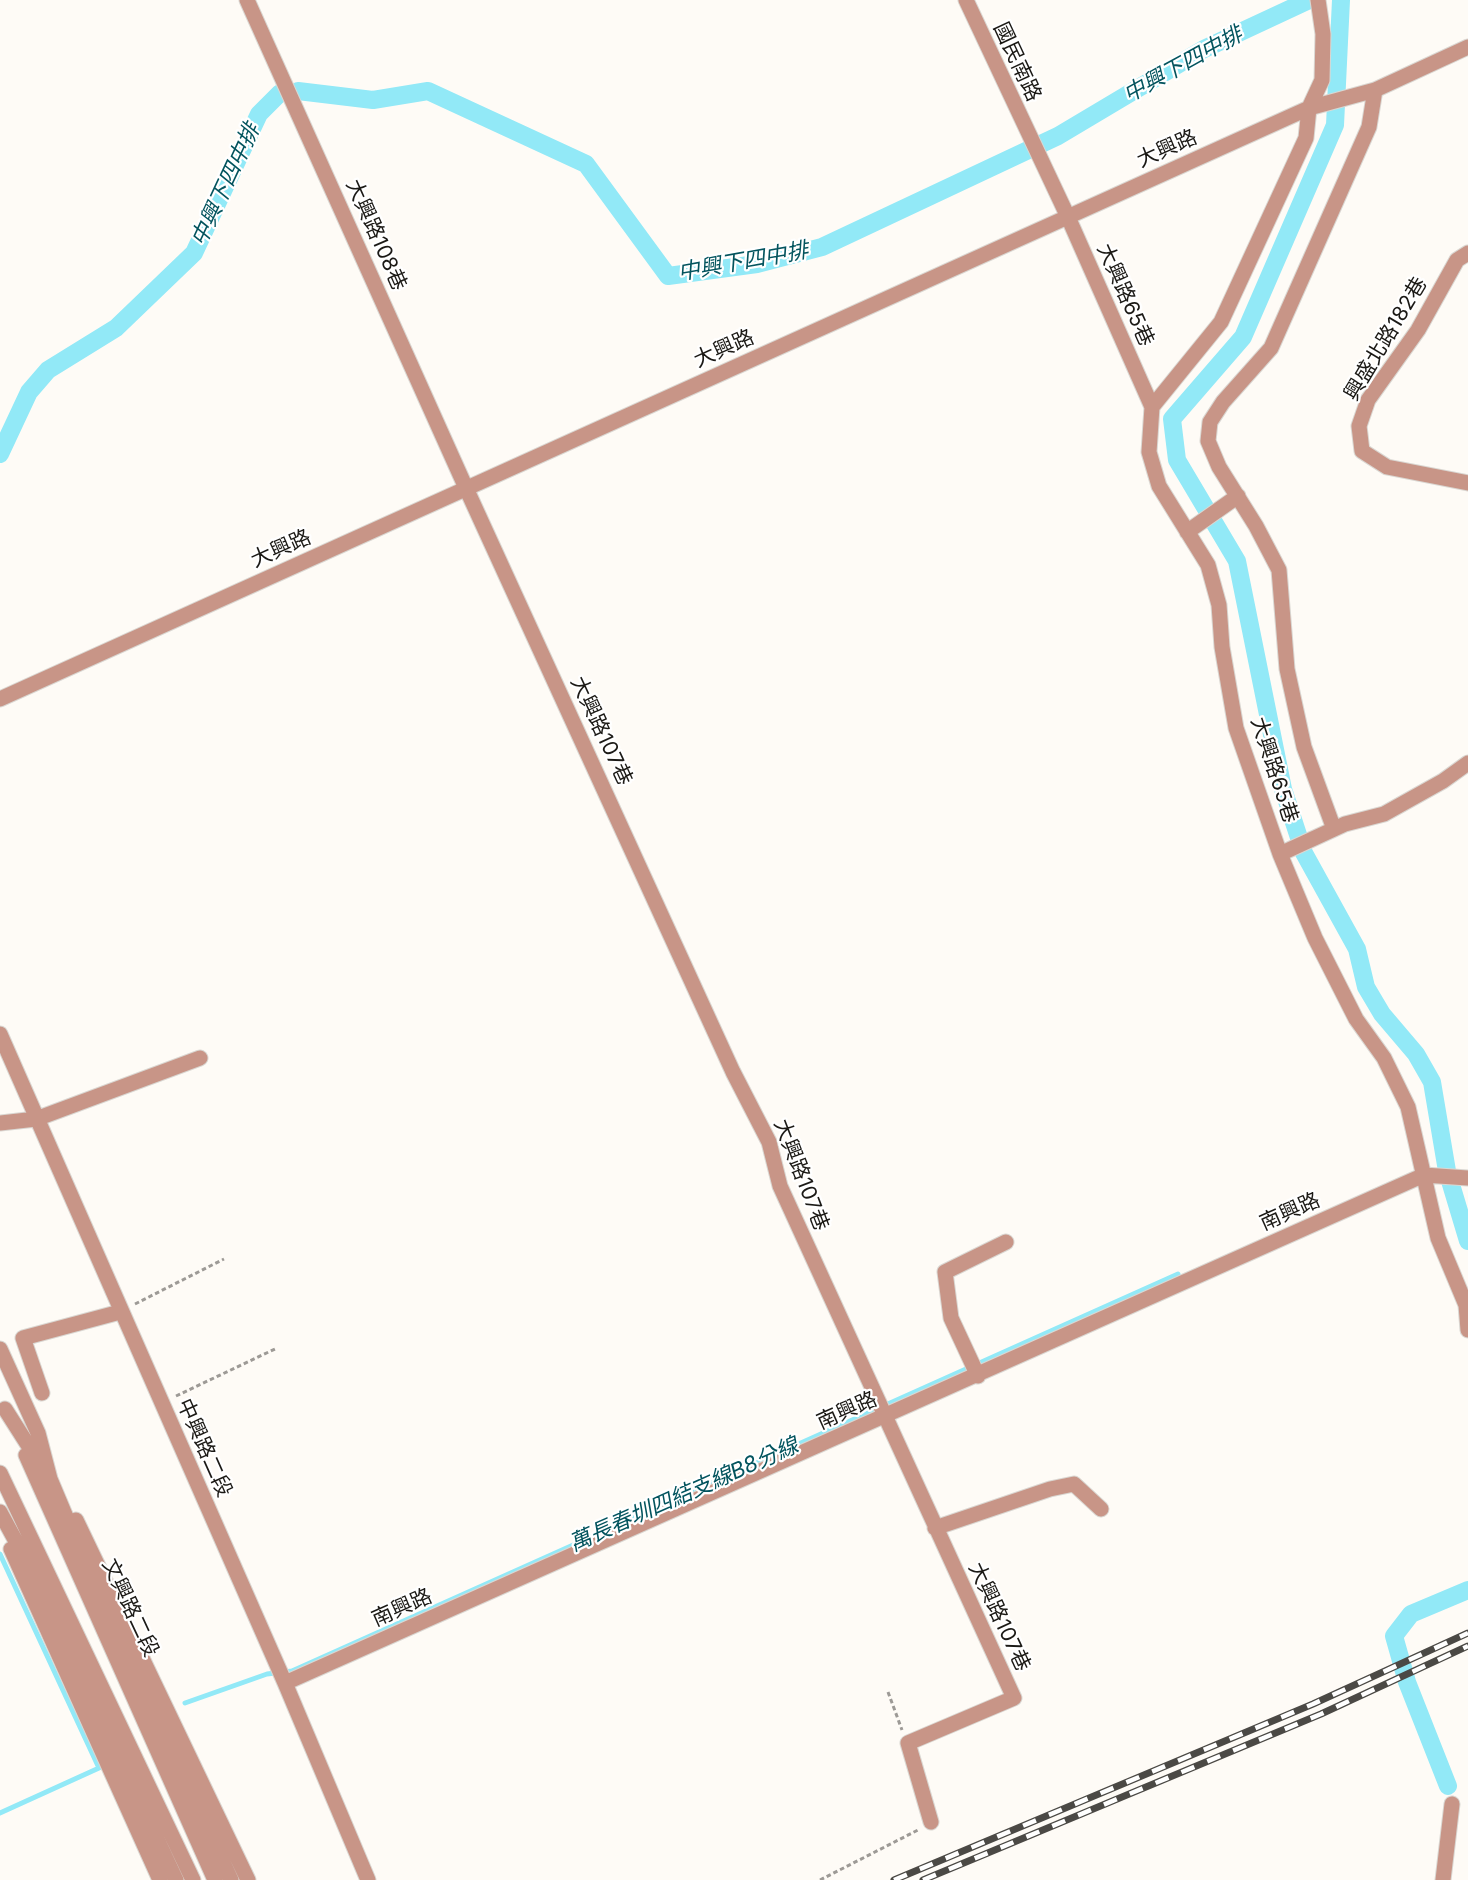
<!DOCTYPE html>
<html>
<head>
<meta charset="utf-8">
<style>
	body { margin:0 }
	canvas { display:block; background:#fefbf6 }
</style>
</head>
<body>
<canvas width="1468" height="1880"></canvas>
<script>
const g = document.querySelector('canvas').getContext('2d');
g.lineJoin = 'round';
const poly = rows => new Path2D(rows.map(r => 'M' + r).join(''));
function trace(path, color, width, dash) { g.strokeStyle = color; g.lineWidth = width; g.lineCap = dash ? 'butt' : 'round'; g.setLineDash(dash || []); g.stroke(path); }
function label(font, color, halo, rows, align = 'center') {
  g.font = font + ' Inter,"Noto Sans TC",sans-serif'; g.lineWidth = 4.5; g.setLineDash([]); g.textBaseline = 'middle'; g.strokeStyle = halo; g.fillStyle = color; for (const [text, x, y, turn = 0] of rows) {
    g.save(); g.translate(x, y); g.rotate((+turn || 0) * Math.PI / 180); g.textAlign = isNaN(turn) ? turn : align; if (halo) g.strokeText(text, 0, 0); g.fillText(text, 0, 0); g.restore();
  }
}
const stream = poly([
	[0,1554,99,1768,0,1813],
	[185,1703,267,1674,292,1671,1178,1274]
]);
const canal = poly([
	[1341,0,1335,125,1243,337,1172,419,1177,460,1237,561,1283,789,1304,853,1357,949,1366,987,1382,1014,1416,1054,1432,1082,1447,1171,1468,1241],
	[298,91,373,100,428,91,586,164,668,276,757,264,822,247,1058,136,1204,49,1309,0],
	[0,454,29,392,48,370,116,328,194,253,259,114,280,93],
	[1448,1786,1407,1682,1394,1636,1411,1614,1468,1590]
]);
const path = poly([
	[135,1304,224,1259],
	[176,1396,275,1349],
	[888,1692,902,1730],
	[820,1880,918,1830]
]);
const minor = poly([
	[247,0,466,488,733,1072,769,1142,780,1186,1014,1698,908,1743,931,1822],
	[966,0,1068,217,1152,407,1149,452,1159,486,1208,565,1219,605,1222,647,1236,728,1280,854,1315,938,1356,1019,1384,1058,1408,1107,1438,1238,1466,1305,1468,1330],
	[1468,253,1457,260,1418,330,1368,400,1359,426,1362,451,1387,467,1468,483],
	[1152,407,1221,322,1306,138,1309,108,1322,80,1323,34,1318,0],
	[1187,532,1238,496],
	[0,699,1309,108,1375,90,1468,47],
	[1334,829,1304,747,1287,669,1279,570,1256,526,1219,467,1208,441,1210,422,1223,402,1271,348,1369,127,1375,90],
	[1280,854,1345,824,1384,814,1443,781,1468,763],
	[0,1034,285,1683,368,1880],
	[0,1123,36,1119,200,1058],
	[0,1349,38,1433,50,1479,82,1555,231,1880],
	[978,1376,951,1318,945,1272,1006,1242],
	[42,1393,23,1338,120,1312],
	[5,1409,42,1467],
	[26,1455,215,1880],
	[0,1473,193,1880],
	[0,1512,31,1569,176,1880],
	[76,1520,248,1880],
	[935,1528,1050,1489,1074,1484,1101,1509],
	[11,1549,160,1880],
	[285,1683,1424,1175,1468,1178],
	[1443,1880,1452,1804]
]);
const rail = poly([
	[894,1880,1313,1704,1468,1633],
	[923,1880,1321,1714,1468,1646]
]);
const streetNames = [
	["國民南路",1017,62,65],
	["大興路",1167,149,-24],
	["大興路108巷",376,235,66],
	["大興路65巷",1125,295,66],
	["興盛北路182巷",1386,339,-59],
	["大興路",724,349,-24],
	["大興路",281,549,-24],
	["大興路107巷",601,731,65],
	["大興路65巷",1274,770,72],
	["大興路107巷",801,1175,69],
	["南興路",1290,1212,-24],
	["南興路",847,1411,-24],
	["中興路二段",204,1448,66],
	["文興路二段",130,1608,65],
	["南興路",402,1608,-24],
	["大興路107巷",999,1617,65]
];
const waterNames = [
	["中興下四中排",1183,65,-29],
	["中興下四中排",226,185,-65],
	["中興下四中排",743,262,-10],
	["萬長春圳四結支線B8分線",684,1495,-24]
];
trace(stream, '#92e9f7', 5);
trace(canal, '#92e9f7', 18);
trace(minor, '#dad7d2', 17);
trace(path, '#9d9a96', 3, [4.5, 3]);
trace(minor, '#c89587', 15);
trace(rail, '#4b4945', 7);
trace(rail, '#fff', 4.5, [14]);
label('21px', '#1b1915', '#fff', streetNames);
label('italic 22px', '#03545e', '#fff', waterNames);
</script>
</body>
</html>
